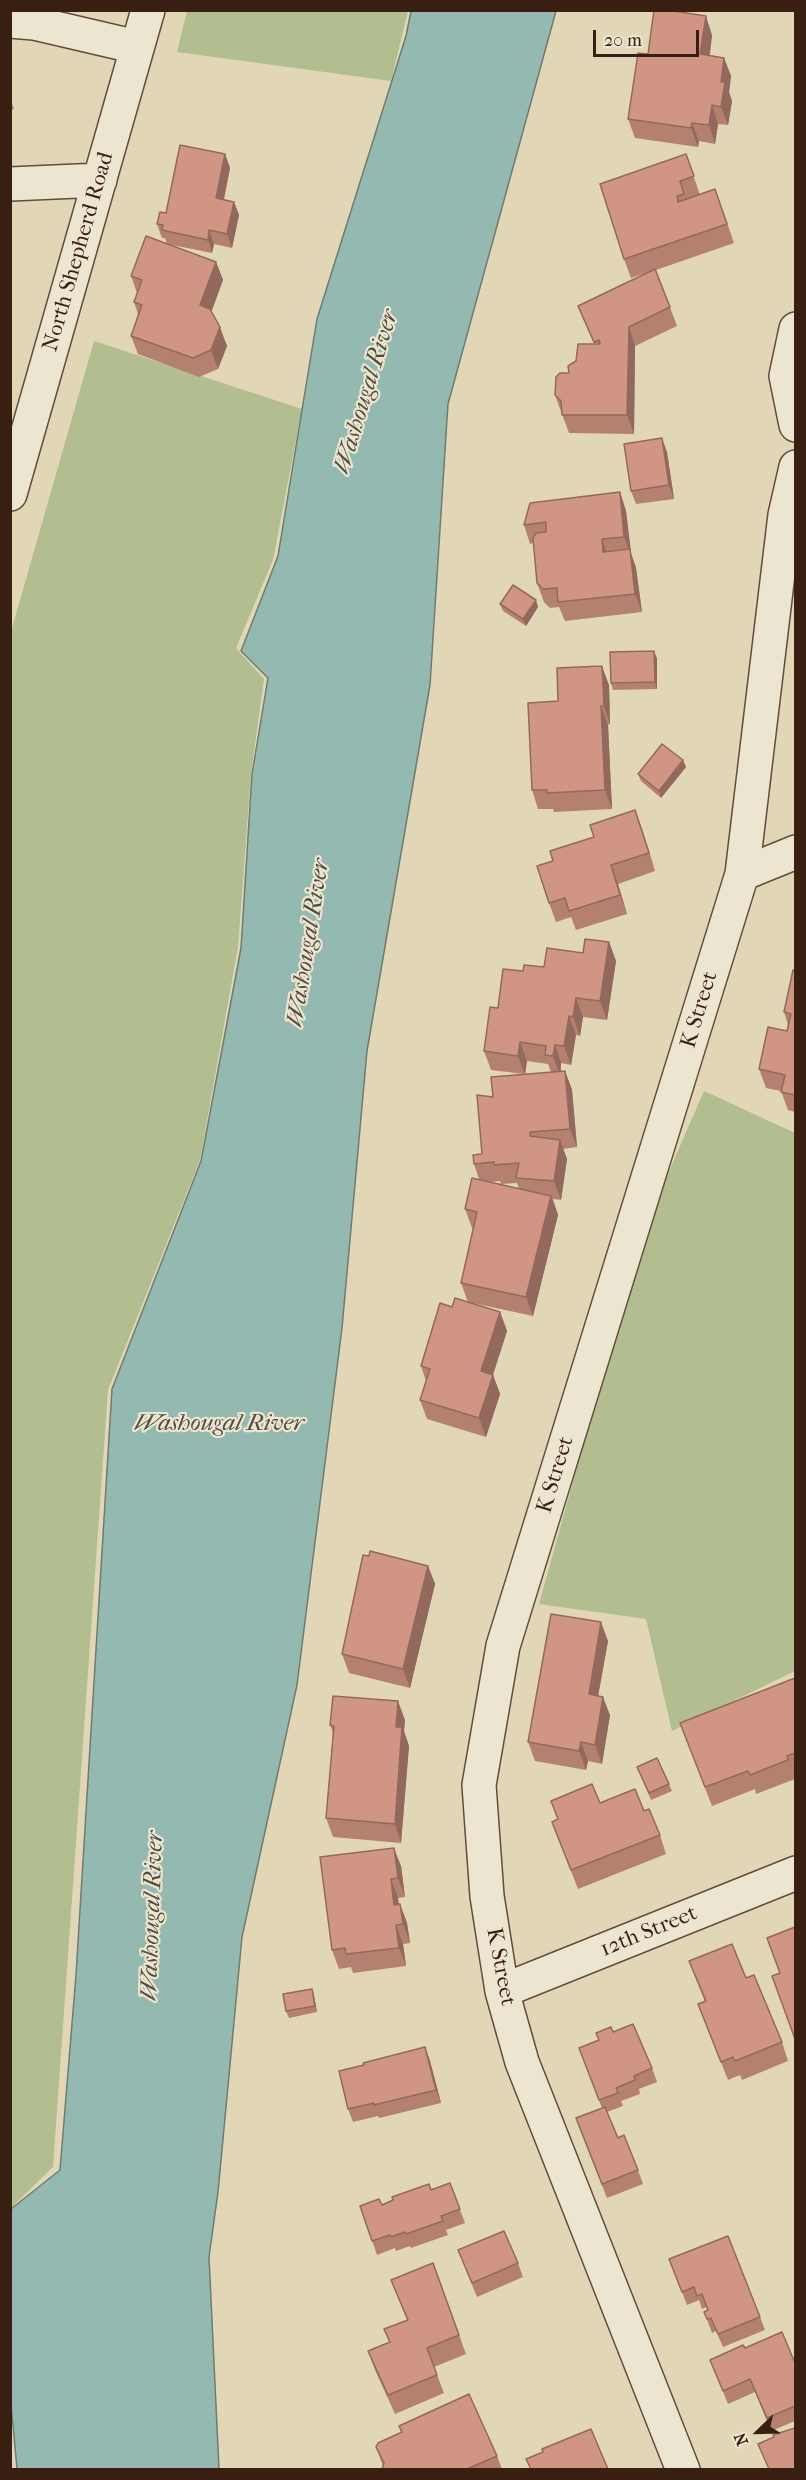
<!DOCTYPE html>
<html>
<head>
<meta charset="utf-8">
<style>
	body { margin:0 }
	#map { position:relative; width:806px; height:2480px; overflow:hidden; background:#e1d7b7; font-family:"IM FELL French Canon",serif }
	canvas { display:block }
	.frame { position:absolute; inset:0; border:12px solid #391e12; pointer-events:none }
	.north { position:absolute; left:728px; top:2402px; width:60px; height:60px; -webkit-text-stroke:4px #ece5d0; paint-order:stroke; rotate:247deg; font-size:16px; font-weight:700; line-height:24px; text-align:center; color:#391e12 }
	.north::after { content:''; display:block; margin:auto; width:21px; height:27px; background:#391e12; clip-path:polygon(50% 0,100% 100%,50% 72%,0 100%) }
	.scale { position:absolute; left:593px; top:30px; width:106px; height:27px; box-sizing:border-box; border:3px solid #391e12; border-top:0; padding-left:8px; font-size:18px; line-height:21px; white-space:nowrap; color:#391e12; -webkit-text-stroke:4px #ece5d0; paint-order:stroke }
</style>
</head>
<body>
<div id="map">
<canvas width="806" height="2480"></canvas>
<div class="frame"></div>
<div class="north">N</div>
<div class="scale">20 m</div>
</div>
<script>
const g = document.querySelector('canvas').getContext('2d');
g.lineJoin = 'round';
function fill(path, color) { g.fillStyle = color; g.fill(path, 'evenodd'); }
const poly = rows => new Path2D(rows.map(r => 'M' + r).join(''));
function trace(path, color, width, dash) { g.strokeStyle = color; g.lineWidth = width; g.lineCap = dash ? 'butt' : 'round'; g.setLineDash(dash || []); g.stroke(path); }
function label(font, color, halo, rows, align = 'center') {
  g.font = font + ' "IM FELL French Canon",serif'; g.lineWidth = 4.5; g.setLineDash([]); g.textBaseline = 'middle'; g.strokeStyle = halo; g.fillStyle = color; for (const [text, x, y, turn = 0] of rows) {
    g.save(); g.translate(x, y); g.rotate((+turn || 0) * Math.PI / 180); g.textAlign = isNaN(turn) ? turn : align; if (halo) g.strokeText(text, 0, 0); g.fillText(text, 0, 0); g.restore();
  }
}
const green = poly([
	[187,11,187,10,408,11,391,81,177,52],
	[94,341,302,409,273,560,236,648,264,679,251,774,238,947,200,1160,108,1390,53,2167,11,2208,10,635],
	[704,1091,795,1133,795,1671,672,1731,646,1619,539,1604,587,1431,663,1185]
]);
const water = poly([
	[411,11,556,11,448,404,430,685,367,1051,342,1328,297,1685,242,1937,218,2192,209,2257,219,2469,17,2469,10,2393,11,2209,60,2170,76,1975,112,1389,201,1161,241,948,252,774,268,678,241,651,278,556,317,319,406,36,411,11]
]);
const minor = poly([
	[10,21,34,23,137,47],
	[10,184,100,180],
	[796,329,786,376,796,425],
	[10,494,148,10],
	[742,874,796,852],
	[502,1991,796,1873],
	[683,2470,522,2062,502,1991,487,1896,479,1785,503,1646,742,874,785,515,796,467]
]);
const wall = poly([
	[712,35,710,55,724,58,731,76,729,92,732,101,728,125,718,124,715,144,699,141,698,147,635,138,628,119,648,54],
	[10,98,14,109,10,110],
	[225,154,230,168,224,200,234,202,239,215,232,248,214,244,212,253,167,244,216,262,223,280,211,312,227,346,218,369,199,377,138,354,131,336,138,314,134,302,137,293,131,276,167,244,165,238,162,238,157,224,166,213],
	[686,154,700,195,722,208,734,243,656,270,677,326,635,346,634,434,569,433,555,395,576,361,594,344,578,306,648,272,631,278,624,259],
	[667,452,674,499,636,504,631,491],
	[620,492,626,511,631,553,636,568,642,612,565,621,559,607,550,608,544,602,537,583,533,543,530,544,524,525],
	[500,604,538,607,526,626,503,611],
	[657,658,657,689,613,690,611,683],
	[609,685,610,724,608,725,612,809,554,812,553,809,538,809,532,790,558,701],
	[683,760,686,767,661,798,641,781,638,774],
	[642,829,655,871,618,884,627,914,576,930,571,917,556,922,549,903,553,861],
	[609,942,616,961,607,1020,583,1017,580,1036,576,1035,571,1065,561,1063,561,1071,565,1071,572,1090,577,1147,563,1149,567,1159,561,1200,553,1199,558,1215,533,1316,468,1302,461,1283,474,1228,472,1228,465,1209,479,1179,474,1164,482,1154,493,1097,524,1074,491,1070,484,1051,498,1008,523,971,544,967,583,953],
	[527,1061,548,1064,551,1072,525,1074],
	[500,1181,501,1184,517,1183,519,1188,490,1182],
	[795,970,795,1112,788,1110,781,1091,766,1088,759,1069,787,1031,788,1025,784,1012],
	[452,1307,500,1312,507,1331,493,1375,500,1394,486,1437,427,1419,420,1400,426,1381,421,1366],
	[369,1556,428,1566,435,1584,410,1688,349,1673,342,1654],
	[608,1641,598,1696,610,1715,602,1764,588,1761,586,1770,535,1761,528,1742],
	[795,1678,795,1774,794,1774,795,1779,756,1794,755,1789,712,1806,680,1723],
	[405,1720,404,1731,409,1746,401,1843,333,1837,326,1818,333,1733,330,1725],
	[637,1767,669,1784,672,1791,651,1800],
	[600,1803,644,1811,660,1835,666,1854,578,1889,552,1822],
	[401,1866,405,1897,398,1898,399,1904,400,1904,407,1923,410,1943,403,1944,406,1966,353,1973,351,1967,339,1969,332,1950],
	[689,1961,746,1978,782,2042,788,2061,742,2080,740,2075,728,2080,698,2004,705,2002],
	[312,1989,314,1996,317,2012,289,2018,286,2011],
	[613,2032,652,2068,657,2082,639,2089,640,2094,621,2101,623,2106,607,2112,618,2138,638,2170,643,2184,607,2198,581,2132,602,2108,584,2062,599,2040],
	[425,2047,430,2061,441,2103,379,2118,378,2116,353,2122,348,2109,364,2065],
	[450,2183,465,2223,446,2230,448,2235,411,2248,410,2246,396,2251,395,2248,377,2255,360,2206,382,2205],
	[458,2250,518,2263,523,2277,477,2297],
	[669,2259,760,2317,765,2330,723,2347,716,2331,712,2333,709,2325,704,2312,708,2310,706,2307,702,2309,699,2300,687,2305],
	[433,2263,466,2354,434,2367,444,2393,395,2414,375,2370,368,2351,389,2342,384,2329,407,2320,391,2280],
	[745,2348,795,2363,795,2421,771,2431,755,2392,728,2404,710,2360],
	[399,2426,497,2456,502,2469,382,2469,383,2466,376,2447,401,2433]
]);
const shadedWall = poly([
	[706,16,712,35,707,73,700,54],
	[724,58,731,76,729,92,732,101,728,125,721,107,721,82],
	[712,105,718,124,715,144,709,125],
	[692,123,699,141,698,147,691,128],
	[225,154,230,168,221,212,216,198],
	[234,202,239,215,232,248,227,234],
	[209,230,214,244,212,253,208,240],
	[216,262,223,280,207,324,200,305],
	[220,327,227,346,218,369,211,350],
	[629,327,635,346,634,434,627,415],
	[662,438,667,452,674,499,669,485],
	[620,492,626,511,631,553,636,568,642,612,635,594,630,552,624,537],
	[602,539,608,558,603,552],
	[536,600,538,607,526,626,523,619],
	[654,651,657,658,657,689,655,682],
	[602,666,609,685,610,724,604,706],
	[601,706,608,725,612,809,605,790],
	[683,760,686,767,661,798,659,791],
	[635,810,642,829,655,871,649,853],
	[611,865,618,884,627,914,620,895],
	[609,942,616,961,607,1020,600,1001],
	[576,998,583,1017,580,1036,573,1017],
	[569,1016,576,1035,571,1065,564,1046],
	[520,1042,527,1061,525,1075,518,1056],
	[555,1045,561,1063,560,1075,553,1056],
	[565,1071,572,1090,577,1147,570,1129],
	[560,1140,567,1159,561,1200,554,1181],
	[551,1196,558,1215,533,1316,526,1297],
	[500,1312,507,1331,488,1390,481,1371],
	[493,1375,500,1394,486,1437,479,1418],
	[428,1566,435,1584,410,1688,403,1669],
	[601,1622,608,1641,595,1713,589,1694],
	[603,1697,610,1715,602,1764,595,1745],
	[398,1701,405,1720,404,1731,409,1746,401,1843,395,1824,396,1727],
	[581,1742,588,1761,586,1770,579,1751],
	[394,1848,401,1866,405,1897,398,1878],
	[391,1879,398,1898,401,1924,394,1905],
	[400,1904,407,1923,410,1943,403,1924],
	[396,1925,403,1944,406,1966,399,1948],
	[312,1989,314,1996,317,2012,315,2006],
	[425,2047,430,2061,441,2103,436,2090]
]);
const building = poly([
	[654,10,667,10,706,16,700,54,724,58,721,82,725,82,721,107,712,105,709,125,692,123,691,128,628,119,638,53,648,54,654,10],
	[180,145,225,154,216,198,234,202,227,234,209,230,208,240,162,230,163,225,157,224,160,212,166,213,180,145],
	[686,154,694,176,680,181,684,194,677,196,678,202,715,189,727,224,624,259,600,184,686,154],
	[146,236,216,262,200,305,210,309,220,327,211,350,193,358,131,336,142,305,134,302,142,280,131,276,146,236],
	[655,269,670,307,629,327,627,415,562,415,561,401,555,395,556,377,560,373,569,373,568,366,576,361,578,344,600,344,599,340,594,342,578,306,655,269],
	[662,438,669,485,631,491,624,444,662,438],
	[620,492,624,537,602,539,603,552,630,549,635,594,558,602,557,588,543,589,537,583,533,538,536,533,546,532,546,522,524,525,530,503,620,492],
	[513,585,536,600,523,619,500,604,513,585],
	[654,651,655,682,611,683,610,652,654,651],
	[602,666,604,706,601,706,605,790,547,793,547,790,532,790,528,703,558,701,557,668,602,666],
	[662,744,683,760,659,791,638,774,662,744],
	[635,810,649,853,611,865,620,895,569,911,565,898,549,903,537,866,553,861,550,851,594,837,590,825,635,810],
	[585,939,609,942,600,1001,576,998,573,1017,569,1016,564,1046,555,1045,553,1056,545,1055,546,1046,520,1042,518,1056,484,1051,490,1007,498,1008,503,969,523,971,524,965,544,967,547,948,583,953,585,939],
	[793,970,795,970,795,1095,781,1092,785,1075,759,1069,768,1027,787,1031,791,1014,784,1012,793,970],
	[565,1071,570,1129,530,1132,530,1136,560,1140,554,1181,516,1178,519,1163,494,1165,494,1162,474,1164,473,1155,482,1154,477,1095,493,1097,491,1077,565,1071],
	[472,1178,551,1196,526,1297,461,1283,477,1212,465,1209,472,1178],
	[455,1298,500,1312,481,1371,493,1375,479,1418,420,1400,430,1369,421,1366,440,1303,452,1307,455,1298],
	[370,1551,428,1566,403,1669,342,1654,363,1555,369,1556,370,1551],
	[551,1614,601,1622,589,1694,603,1697,595,1745,581,1742,579,1751,528,1742,551,1614],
	[795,1678,795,1753,787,1756,788,1760,750,1775,748,1771,705,1787,680,1723,795,1678],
	[333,1696,398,1701,396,1727,402,1727,395,1824,326,1818,334,1726,330,1725,333,1696],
	[657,1758,669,1784,649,1793,637,1767,657,1758],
	[592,1784,600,1803,635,1789,644,1811,649,1809,660,1835,571,1870,552,1822,558,1819,551,1801,592,1784],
	[394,1848,398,1878,391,1879,394,1905,400,1904,403,1924,396,1925,399,1948,346,1954,345,1948,332,1950,320,1857,394,1848],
	[795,1927,795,2039,772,1976,780,1973,767,1938,795,1927],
	[732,1944,746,1978,754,1975,782,2042,735,2061,733,2057,721,2062,698,2004,706,2001,689,1961,732,1944],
	[312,1989,315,2006,286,2011,283,1994,312,1989],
	[633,2024,652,2068,634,2076,635,2080,616,2088,618,2093,599,2100,579,2048,599,2040,596,2033,611,2027,613,2032,633,2024],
	[425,2047,436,2090,374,2105,374,2103,348,2109,339,2071,364,2065,363,2063,425,2047],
	[605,2107,618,2138,624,2135,638,2170,602,2184,576,2118,605,2107],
	[450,2183,460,2209,441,2216,443,2221,406,2234,405,2232,391,2237,390,2235,372,2241,360,2206,379,2199,382,2205,393,2200,392,2197,429,2184,431,2190,450,2183],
	[504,2231,518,2263,472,2283,458,2250,504,2231],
	[728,2236,760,2317,718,2334,711,2318,707,2319,704,2312,708,2310,702,2294,697,2296,694,2287,682,2292,669,2259,728,2236],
	[433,2263,459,2335,427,2348,437,2375,388,2395,368,2351,390,2342,384,2329,408,2320,391,2280,433,2263],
	[782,2332,795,2363,795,2406,767,2418,750,2379,723,2391,710,2360,743,2345,745,2348,782,2332],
	[469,2394,497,2456,467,2469,382,2469,384,2463,376,2447,378,2443,402,2432,399,2426,469,2394],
	[795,2428,795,2469,769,2469,758,2444,774,2437,773,2435,795,2428],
	[591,2429,608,2469,531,2469,526,2459,543,2452,542,2449,591,2429]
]);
const streetNames = [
	["North Shepherd Road",79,252,-74],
	["K Street",700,1010,-73],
	["K Street",556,1475,-73],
	["12th Street",649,1932,-22],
	["K Street",500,1967,79]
];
const waterNames = [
	["Washougal River",367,392,-73],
	["Washougal River",309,943,-81],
	["Washougal River",219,1424],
	["Washougal River",153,1916,-88]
];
fill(green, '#b2be8f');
fill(water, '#94b9b0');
trace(water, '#707b71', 1.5);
trace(minor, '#634c3b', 36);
trace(minor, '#ece5d0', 33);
fill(wall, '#b48171');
fill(shadedWall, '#92695c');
fill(building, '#d19683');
trace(building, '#92695c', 1.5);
label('22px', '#391e12', '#ece5d0', streetNames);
label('italic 24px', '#544c41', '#ece5d0', waterNames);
</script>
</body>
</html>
